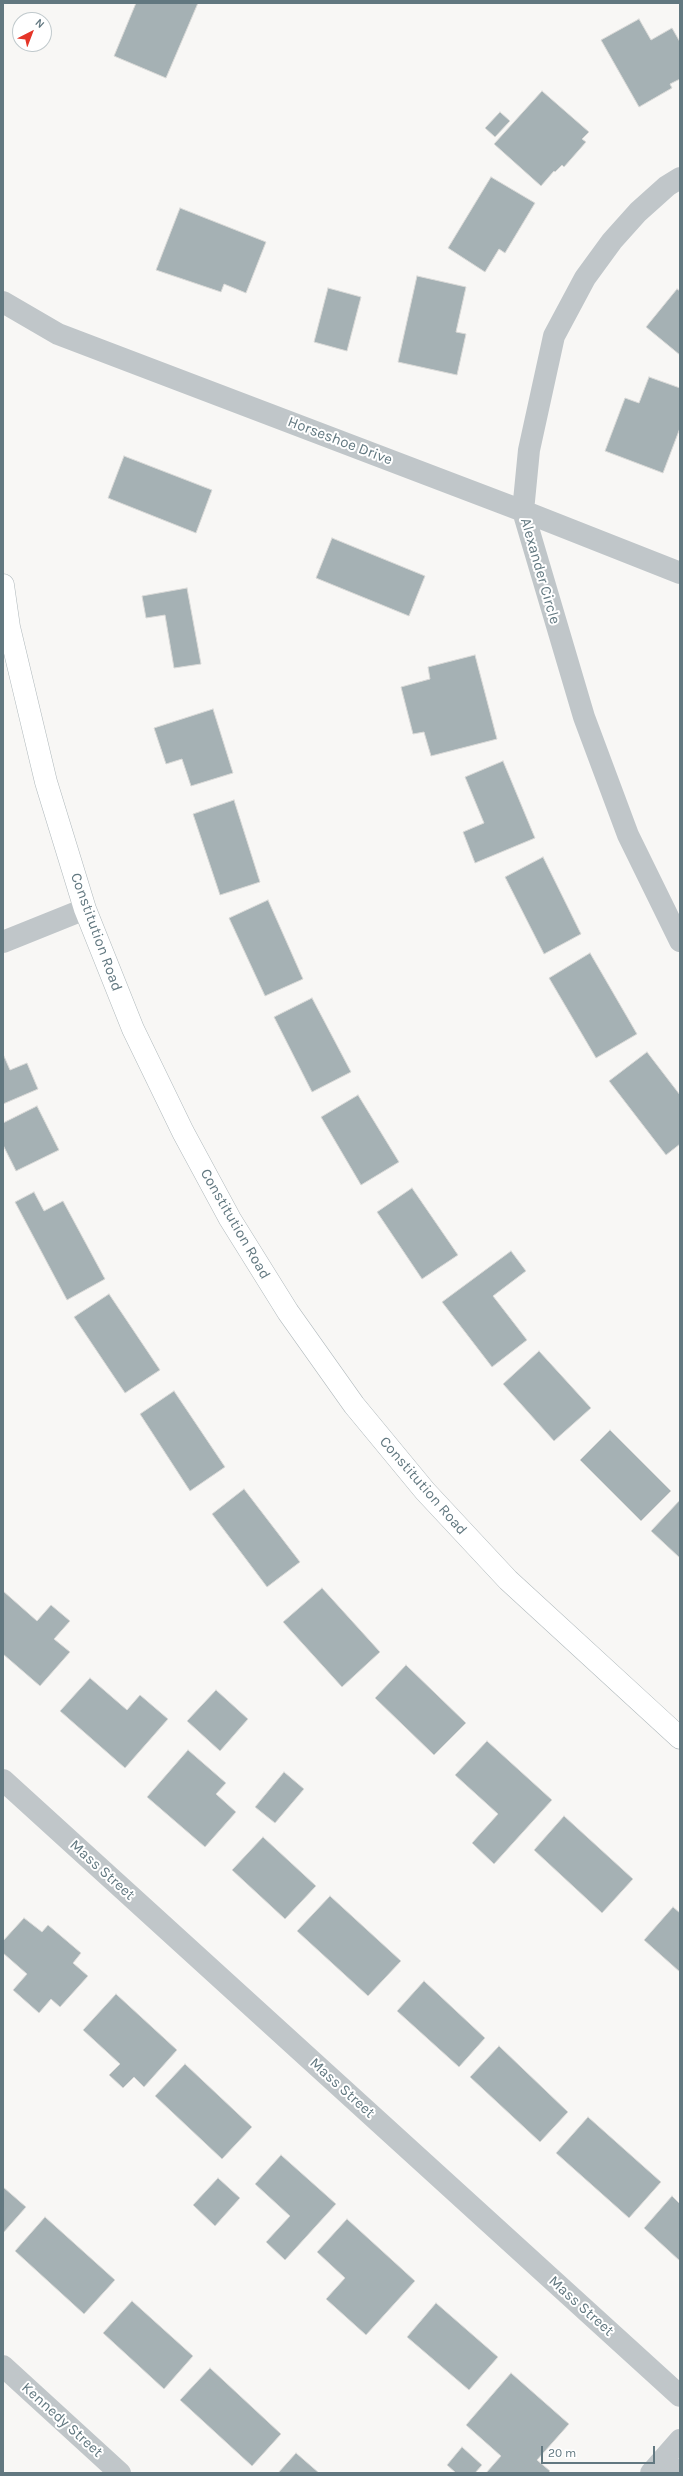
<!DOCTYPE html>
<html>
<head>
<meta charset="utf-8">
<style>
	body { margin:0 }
	#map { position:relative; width:683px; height:2476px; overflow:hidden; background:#f8f7f5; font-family:Karla,sans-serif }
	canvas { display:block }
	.frame { position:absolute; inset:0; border:4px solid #627880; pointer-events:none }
	.north { position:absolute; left:12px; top:12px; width:40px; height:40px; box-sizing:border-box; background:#fff; border:1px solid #c0c9cc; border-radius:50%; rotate:42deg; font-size:11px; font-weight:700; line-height:16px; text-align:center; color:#627880 }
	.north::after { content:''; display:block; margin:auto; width:14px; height:18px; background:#e53528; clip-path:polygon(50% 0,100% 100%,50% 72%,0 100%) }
	.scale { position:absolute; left:541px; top:2446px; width:114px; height:18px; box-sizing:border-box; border:2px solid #627880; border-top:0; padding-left:5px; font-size:12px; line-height:14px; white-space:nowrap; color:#627880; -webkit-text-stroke:3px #fff; paint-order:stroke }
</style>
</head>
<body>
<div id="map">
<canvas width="683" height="2476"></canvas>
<div class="frame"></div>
<div class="north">N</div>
<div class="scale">20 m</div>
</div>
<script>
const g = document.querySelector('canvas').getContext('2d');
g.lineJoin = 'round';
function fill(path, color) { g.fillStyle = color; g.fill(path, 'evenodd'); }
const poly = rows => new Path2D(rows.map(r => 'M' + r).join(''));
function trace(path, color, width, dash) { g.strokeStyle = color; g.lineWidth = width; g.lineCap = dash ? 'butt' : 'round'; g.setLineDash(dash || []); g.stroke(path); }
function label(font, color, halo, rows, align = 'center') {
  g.font = font + ' Karla,sans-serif'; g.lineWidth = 4; g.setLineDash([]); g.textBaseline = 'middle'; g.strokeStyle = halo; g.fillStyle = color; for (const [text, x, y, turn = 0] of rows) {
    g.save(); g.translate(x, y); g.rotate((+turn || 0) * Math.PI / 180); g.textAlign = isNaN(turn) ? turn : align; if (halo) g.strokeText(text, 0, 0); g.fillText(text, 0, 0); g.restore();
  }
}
const building = poly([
	[136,3,198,3,166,78,114,56,136,3],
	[639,19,651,40,672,28,680,42,680,79,670,84,672,88,639,107,601,40,639,19],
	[542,91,589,132,582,139,586,142,564,167,562,165,555,172,554,171,541,186,494,144,542,91],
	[500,112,510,121,495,137,485,128,500,112],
	[491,177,535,203,505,253,499,249,485,272,448,248,491,177],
	[180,208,266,242,246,293,224,284,221,292,156,270,180,208],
	[417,276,466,287,456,332,466,334,457,375,398,362,417,276],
	[328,288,361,297,347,351,314,342,328,288],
	[677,289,680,291,680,355,646,327,677,289],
	[649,377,680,388,680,428,663,473,605,451,625,398,639,403,649,377],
	[124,456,212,490,196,533,108,498,124,456],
	[332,538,425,576,409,616,316,578,332,538],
	[187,588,201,664,174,668,165,615,146,618,142,596,187,588],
	[475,655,497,739,431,756,424,732,413,734,401,687,430,679,428,667,475,655],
	[213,709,233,773,191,786,182,759,166,764,154,728,213,709],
	[503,761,535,838,475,863,463,832,484,823,465,777,503,761],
	[234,800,260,882,220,895,193,814,234,800],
	[543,857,581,934,544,954,505,877,543,857],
	[268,900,303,979,265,996,229,918,268,900],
	[590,953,637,1034,596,1058,549,978,590,953],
	[312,998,351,1072,312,1092,274,1017,312,998],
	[647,1052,680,1095,680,1144,666,1155,609,1081,647,1052],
	[3,1054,10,1070,27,1063,38,1089,3,1104,3,1054],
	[358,1095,399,1162,361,1185,321,1117,358,1095],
	[37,1106,59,1150,16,1171,3,1145,3,1123,37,1106],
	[412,1188,458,1255,422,1279,377,1212,412,1188],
	[34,1192,44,1211,63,1201,105,1279,67,1300,15,1202,34,1192],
	[511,1251,526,1271,493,1296,527,1340,492,1367,442,1302,511,1251],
	[109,1294,160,1370,125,1393,74,1317,109,1294],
	[539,1351,591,1408,554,1441,503,1384,539,1351],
	[174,1391,225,1467,190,1491,140,1414,174,1391],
	[610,1430,671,1491,641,1521,580,1460,610,1430],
	[244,1489,300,1562,267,1587,212,1514,244,1489],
	[680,1500,680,1558,651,1531,680,1500],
	[322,1588,380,1652,342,1687,283,1622,322,1588],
	[3,1591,37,1621,51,1605,70,1621,54,1639,70,1652,40,1686,3,1654,3,1591],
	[406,1665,466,1723,434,1755,375,1698,406,1665],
	[90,1678,127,1710,140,1695,168,1719,125,1768,60,1711,90,1678],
	[216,1690,248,1719,220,1751,187,1721,216,1690],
	[487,1741,552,1800,494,1864,472,1843,498,1814,455,1775,487,1741],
	[188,1750,226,1783,216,1794,236,1812,205,1847,147,1797,188,1750],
	[284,1772,304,1789,275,1823,255,1807,284,1772],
	[564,1816,633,1879,602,1913,534,1850,564,1816],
	[263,1837,316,1886,285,1919,232,1870,263,1837],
	[330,1896,401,1961,368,1996,297,1931,330,1896],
	[673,1907,680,1913,680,1972,644,1940,673,1907],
	[24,1918,42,1932,48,1925,81,1953,73,1963,88,1976,60,2007,51,1999,39,2013,13,1990,27,1974,3,1953,3,1941,24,1918],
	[424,1981,485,2038,459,2067,397,2011,424,1981],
	[116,1994,177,2050,144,2087,134,2077,123,2088,109,2075,120,2064,83,2030,116,1994],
	[499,2046,568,2112,540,2142,470,2077,499,2046],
	[185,2064,252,2127,222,2159,155,2096,185,2064],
	[588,2117,661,2182,629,2218,556,2153,588,2117],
	[281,2155,336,2204,285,2260,266,2242,290,2216,255,2184,281,2155],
	[218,2178,240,2198,215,2226,193,2205,218,2178],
	[3,2187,26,2207,3,2233,3,2187],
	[672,2196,680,2204,680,2261,644,2228,672,2196],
	[45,2217,115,2280,84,2314,15,2251,45,2217],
	[347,2219,415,2281,366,2335,326,2299,345,2278,317,2252,347,2219],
	[132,2301,193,2356,164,2389,103,2333,132,2301],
	[436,2303,498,2357,469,2390,407,2337,436,2303],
	[210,2368,281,2434,252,2466,180,2400,210,2368],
	[511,2373,569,2424,537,2460,550,2471,548,2473,486,2473,501,2456,466,2425,511,2373],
	[462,2447,482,2465,475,2473,456,2473,447,2465,462,2447],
	[296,2453,319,2473,278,2473,296,2453]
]);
const street = poly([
	[680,178,667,186,638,212,612,241,585,278,554,336,529,450,523,511,584,717,628,835,680,941],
	[3,302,58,334,523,511,680,573],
	[3,942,85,909],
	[3,1780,680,2396],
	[3,2366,120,2473],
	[663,2460,679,2473],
	[651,2473,680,2440]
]);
const secondary = poly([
	[3,585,9,627,46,782,85,909,133,1029,183,1132,230,1219,288,1312,354,1405,425,1491,508,1580,680,1738]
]);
const streetNames = [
	["Horseshoe Drive",340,441,21],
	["Alexander Circle",540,571,74],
	["Constitution Road",96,932,70],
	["Constitution Road",235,1224,60],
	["Constitution Road",423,1486,49],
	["Mass Street",102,1870,42],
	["Mass Street",342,2088,42],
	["Mass Street",581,2306,42],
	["Kennedy Street",62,2420,42]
];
fill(building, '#a5b1b4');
trace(building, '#d9d9d7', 1);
trace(secondary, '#b0b9bc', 23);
trace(street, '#c0c6c9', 22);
trace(secondary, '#fff', 22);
label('15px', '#627880', '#fff', streetNames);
</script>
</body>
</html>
